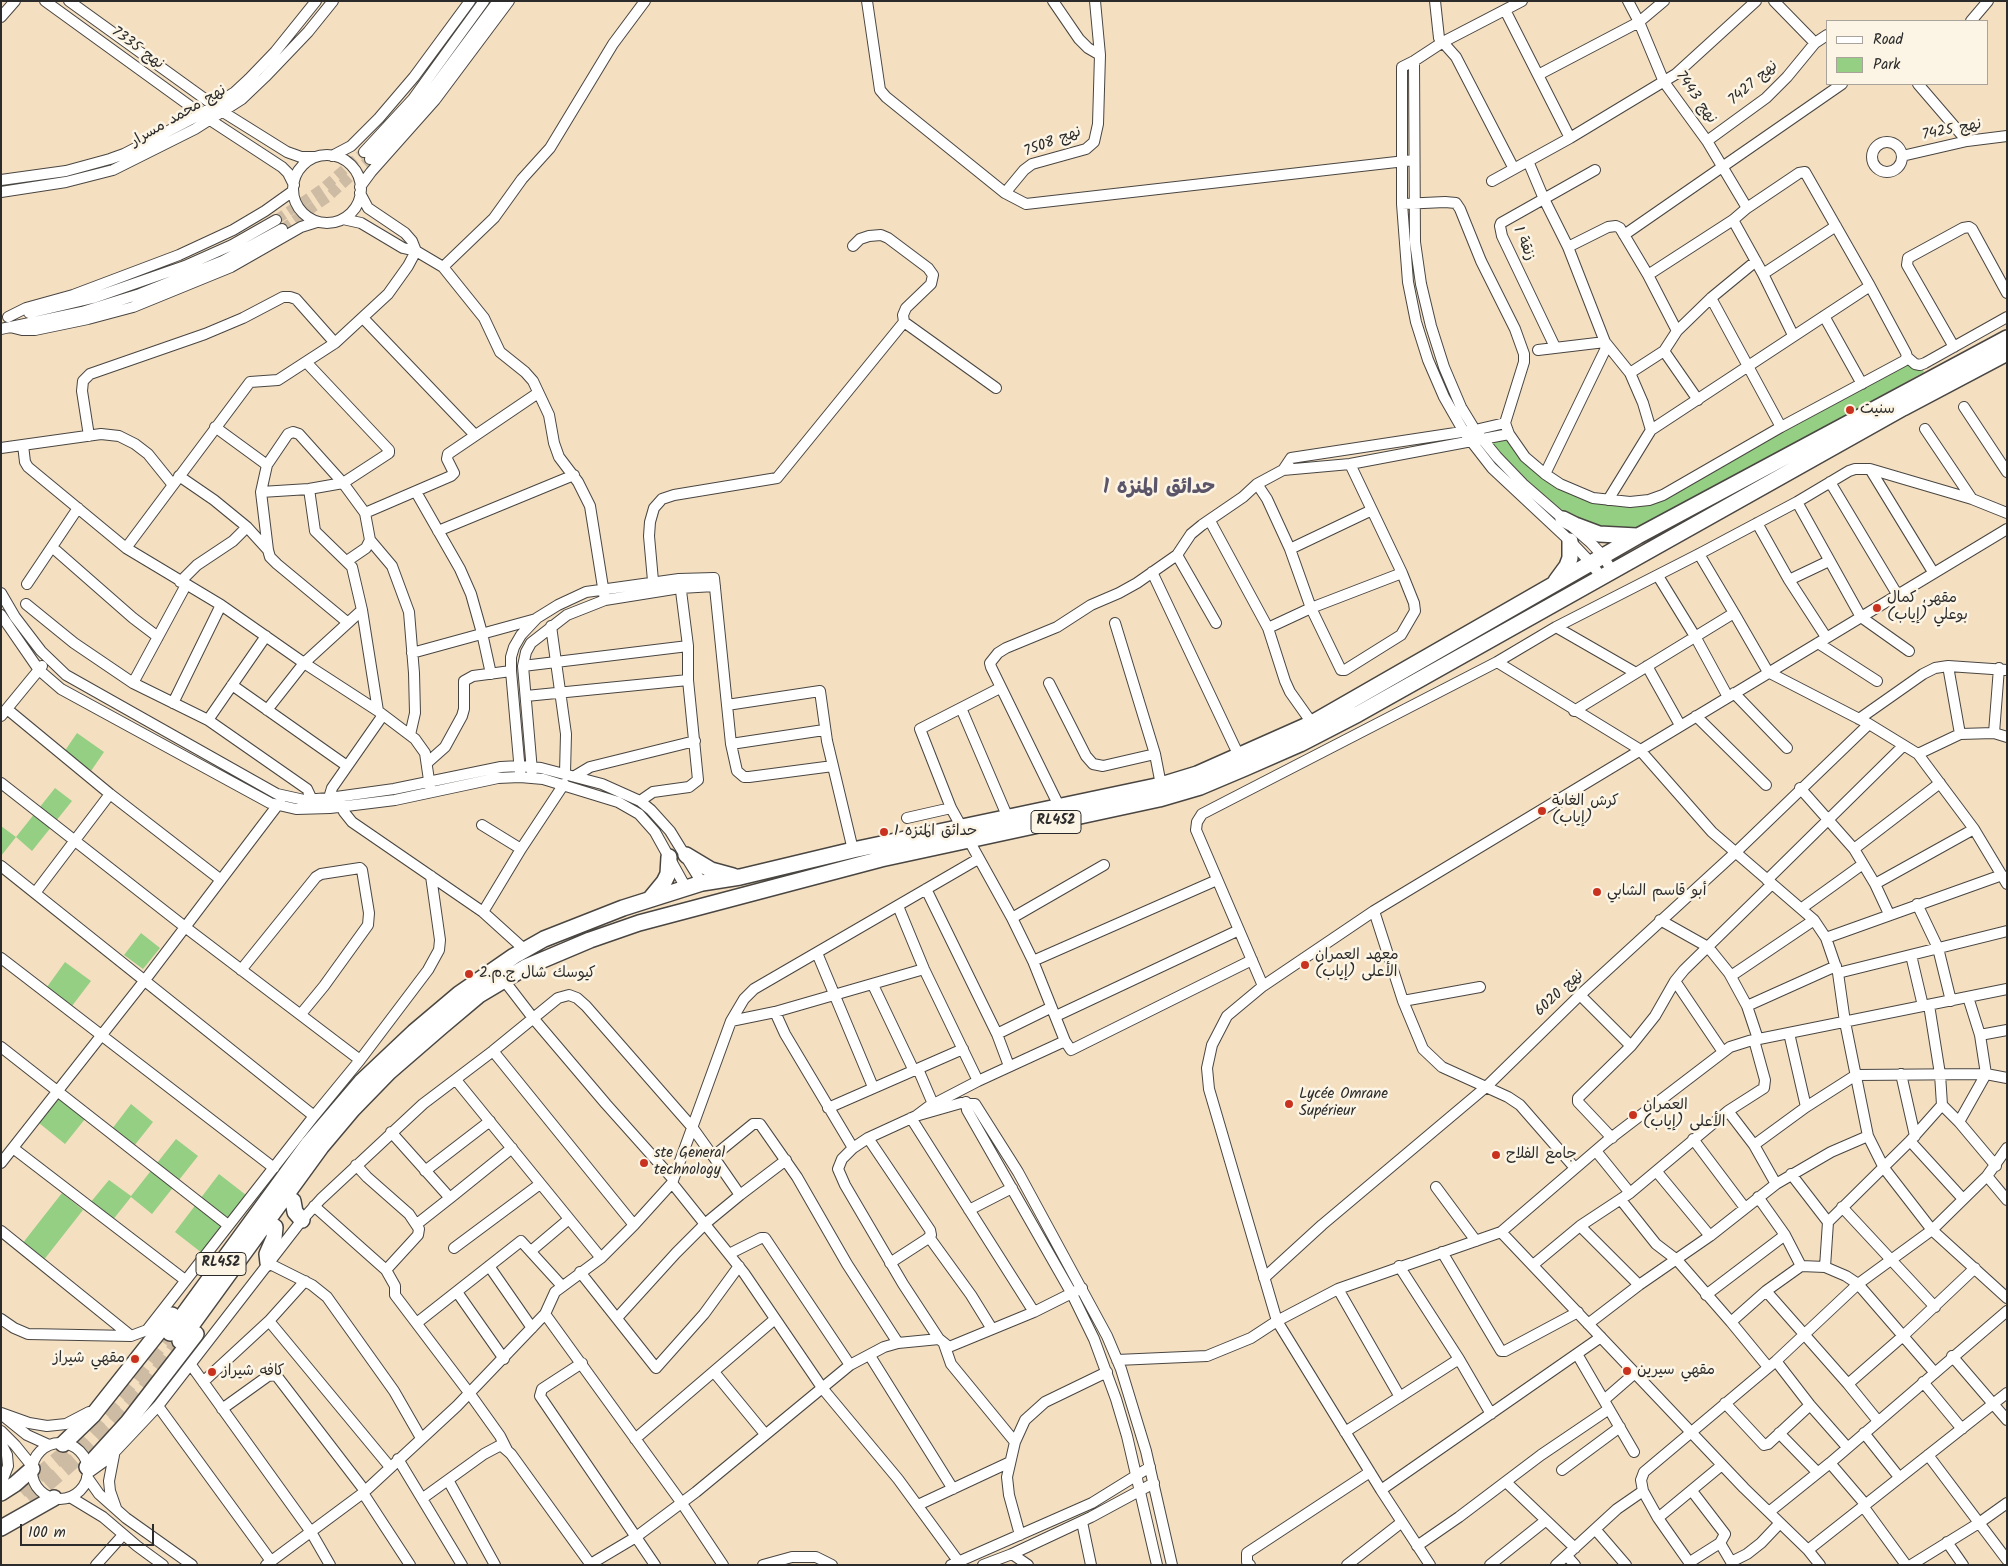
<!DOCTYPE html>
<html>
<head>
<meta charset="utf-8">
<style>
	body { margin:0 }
	#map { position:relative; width:2008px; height:1566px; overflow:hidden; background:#f5dfc1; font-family:Kalam,sans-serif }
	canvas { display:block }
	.frame { position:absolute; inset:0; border:2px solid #2b2b2b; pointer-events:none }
	.legend { position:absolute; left:1826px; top:20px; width:162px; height:65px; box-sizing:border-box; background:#fcf5e5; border:1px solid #a8a49b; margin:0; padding:6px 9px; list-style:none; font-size:15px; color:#2b2b2b }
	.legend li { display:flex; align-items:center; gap:10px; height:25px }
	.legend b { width:25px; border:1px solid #a8a49b }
	.scale { position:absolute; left:20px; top:1524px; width:134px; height:22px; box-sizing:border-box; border:2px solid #2b2b2b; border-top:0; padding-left:6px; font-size:15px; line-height:18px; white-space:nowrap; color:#2b2b2b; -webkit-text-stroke:4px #fcf5e5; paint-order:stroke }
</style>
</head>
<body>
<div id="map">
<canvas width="2008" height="1566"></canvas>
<div class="frame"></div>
<ul class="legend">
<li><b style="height:6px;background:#fff"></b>Road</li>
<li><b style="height:14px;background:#95cf83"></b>Park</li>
</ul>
<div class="scale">100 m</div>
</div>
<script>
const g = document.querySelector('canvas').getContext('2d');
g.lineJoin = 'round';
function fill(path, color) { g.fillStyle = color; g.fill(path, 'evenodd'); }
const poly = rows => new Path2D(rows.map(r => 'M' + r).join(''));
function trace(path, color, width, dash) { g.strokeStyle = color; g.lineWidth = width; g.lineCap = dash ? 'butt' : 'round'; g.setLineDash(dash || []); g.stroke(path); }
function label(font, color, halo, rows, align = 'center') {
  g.font = font + ' Kalam,"Playpen Sans Arabic",sans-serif'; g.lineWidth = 5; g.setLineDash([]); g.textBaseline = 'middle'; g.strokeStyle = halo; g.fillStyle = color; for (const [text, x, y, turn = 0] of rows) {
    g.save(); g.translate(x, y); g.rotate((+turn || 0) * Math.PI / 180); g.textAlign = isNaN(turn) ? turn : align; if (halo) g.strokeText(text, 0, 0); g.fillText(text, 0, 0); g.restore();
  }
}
const green = poly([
	[1917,358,1924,372,1637,532,1615,533,1565,516,1485,442,1505,438,1523,460,1575,495,1653,502],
	[77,733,104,752,91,771,64,752],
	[55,788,72,801,32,851,16,837,1,856,1,826,16,837],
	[141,933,160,948,143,969,124,955],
	[65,962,91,981,72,1006,47,987],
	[59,1098,85,1119,65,1144,39,1123],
	[131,1104,153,1122,134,1146,112,1129],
	[176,1139,198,1156,152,1214,131,1197,112,1221,90,1203,109,1180,131,1196],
	[219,1174,246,1195,202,1253,175,1232],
	[62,1193,83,1210,43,1261,22,1244]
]);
const minorTunnel = poly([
	[276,220,322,189,364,152],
	[282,229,328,197,370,159]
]);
const highwayTunnel = poly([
	[20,1491,73,1446,98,1421,131,1383,170,1333],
	[29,1500,83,1453,109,1428,144,1389,180,1341]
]);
const minor = poly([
	[45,1,201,114,282,167,288,173,294,185],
	[69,1,223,112,287,152,301,157,316,157],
	[867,1,880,90,886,97,1005,193,1026,204,1414,160],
	[1053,1,1079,39,1088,48,1100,55],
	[1435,1,1439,38,1456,57,1514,169],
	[1522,1,1443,42,1414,61,1402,67,1402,204,1408,282,1416,322,1428,360,1444,397,1464,432,1492,468,1570,541,1591,563,1601,577],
	[1628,1,1639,22,1664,82,1707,141,1747,208],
	[1774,1,1815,43],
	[1505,10,1570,138],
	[1,17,15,1],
	[1971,21,1988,1],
	[1414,61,1415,242,1421,284,1431,326,1444,367,1461,407,1475,430,1497,457,1523,484,1591,543,1603,556,1612,571],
	[1538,75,1639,22,1664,1],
	[1918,84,1967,141],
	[1707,141,1766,98,1787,77,1815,43,1827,35],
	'1872 157a15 15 0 1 1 30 0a15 15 0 1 1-30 0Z',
	[364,152,413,99,484,1],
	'293 189a34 34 0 1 1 68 0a34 34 0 1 1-68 0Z',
	[332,156,351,146,379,118,414,77,470,1],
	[1902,156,1967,141,2007,136],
	[370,159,420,106,498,1],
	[1528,161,1544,199,1568,247,1605,342,1630,373,1643,403,1651,430],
	[1,180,66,171,110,159,124,154,201,114,235,92,249,79,275,52,316,1],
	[1492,181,1570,138,1676,74,1756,1],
	[360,187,371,172,435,100,509,1],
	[1,192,66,182,113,170,195,129,242,99,265,77,308,32,333,1],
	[360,193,368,208,405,233,412,241,416,251],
	[1005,193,1024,170,1032,164,1086,149,1094,142,1098,124,1100,55,1095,1],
	[1402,204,1445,202,1456,203,1460,209,1481,261,1515,329,1524,354,1524,362,1505,423,1509,434,1525,457,1545,474,1560,484,1593,498,1630,502,1649,500,1663,495,1781,427,1904,361,1907,357,1906,353,1870,286,1805,172,1799,173,1747,208,1733,220,1648,275],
	[343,219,361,223,403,248,416,251,443,267,484,318,500,352,525,372,533,381,549,415,554,443,559,457,578,482,590,506,605,600],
	[1733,220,1763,274,1793,335],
	[1624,235,1842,84],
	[1568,247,1608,227,1616,226,1620,228,1648,275,1677,331],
	[443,267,494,218,522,179,550,148,613,44,645,1],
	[1763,274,1836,226],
	[1711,298,1781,427],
	[29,313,93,298,185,266,232,245,276,220],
	[1824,316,1862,384],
	[8,317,26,308,73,295,179,255,233,230,265,211,293,191],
	[363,318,475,435],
	[904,322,996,388],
	[10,327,22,330,35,330,88,319,133,307,231,267,301,227,317,222],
	[1,329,82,312,140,294,223,261,282,229],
	[1555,347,1502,236,1500,226,1501,223,1595,170],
	[1954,347,1907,265,1908,258,1963,228,1969,227,1972,229,2007,293],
	[1538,350,1605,342],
	[1664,351,1698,400],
	[1907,357,1915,364,1920,365,1925,363,2007,317],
	[1630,373,1664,351,1677,331,1711,298,1756,261],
	[1964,407,2007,472],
	[215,427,267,465],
	[1925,429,1972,499],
	[89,436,82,391,83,381,90,374,205,334,243,318,283,297,290,297,296,299,335,343],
	[23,445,25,462,28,467,126,548,221,605,304,663,378,711,415,739,425,753,430,787],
	[1,448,101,434,119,436,135,444,148,454,173,485],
	[1870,469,1933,572],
	[1283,470,1350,464,1509,434],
	[1545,474,1607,346],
	[179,476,214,500,247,527,267,549],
	[1830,482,1897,594],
	[1257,484,1267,499,1290,549,1311,608,1341,670,1345,670,1401,635,1415,611,1414,603,1402,573],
	[309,489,315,531,352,567,362,610,378,711],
	[261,492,309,489,343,483,389,453,389,450,307,363],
	[416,492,460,569,471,594,482,633,491,674],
	[1608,500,1651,430,1870,286],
	[1797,502,1861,617,1909,651],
	[365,513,451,476,454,473,447,459,448,454,538,393],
	[1210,521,1268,628,1285,681,1290,692,1312,723],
	[1757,523,1789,580,1826,637],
	[438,531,574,475],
	[370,540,392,566,409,612,414,673,415,713,410,735],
	[52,547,133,618,158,637],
	[126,548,250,382,278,380,335,343,388,294,408,266,416,251],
	[1290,549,1372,510],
	[1177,555,1216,623],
	[347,561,366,548,370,540,365,513,343,483,299,434,293,432,288,434,267,465,261,492,268,550,270,557,277,564,347,622],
	[1152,572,1239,756],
	[1658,576,1696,638,1728,697],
	[1789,580,1829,561],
	[180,582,197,565,233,541,247,527],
	[27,584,78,508],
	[654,592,649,536,650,522,654,508,662,499,674,495,777,478,904,322,903,315,906,308,931,284,933,275,928,268,888,238,881,235,869,236,860,239,853,246],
	[1,593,15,617,41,651,66,675,277,794,304,800,329,798,394,789,501,767,520,766,541,768,602,784,640,801,651,810,670,831,702,883],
	[26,604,74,643,133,683,208,720,307,789,314,804],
	[1734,613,1768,672,1869,724,1918,754,1974,829,2007,884],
	[1,615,39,670,61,689,270,803,296,809,330,808,395,800,498,778,520,777,543,779,618,802,639,814,655,832,686,888],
	[1115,623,1155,754,1161,785],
	[551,626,566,734,565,773],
	[1556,627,1636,673],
	[1268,628,1311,608,1402,573,1350,464],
	[1818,643,1877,681],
	[412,653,536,619],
	[1497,662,1639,749,1712,832,1814,920,1826,938,1838,973,1845,1022,1868,1136,1884,1168,1932,1230,2007,1298],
	[523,666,688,646],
	[1647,666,1680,725],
	[1948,666,1960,734],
	[133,683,186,585],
	[1049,683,1086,756,1093,764,1103,766,1155,754],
	[232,685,347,766],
	[1000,688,920,729,951,808,1012,918,1033,961,1065,1041,1071,1050,1252,960],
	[1734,693,1787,748],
	[526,696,688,680],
	[173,703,221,605],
	[727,705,820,691,827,741,853,850],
	[961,708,1008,818],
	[7,709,110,794,221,880],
	[267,710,304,663,362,610],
	[1574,711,1734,613,1699,554],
	[1,716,42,666],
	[1696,716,1766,785],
	[1859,719,1923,674,1935,668,1948,666,2007,670],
	[208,720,266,636],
	[1994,733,1999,668],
	[731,744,824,730],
	[1918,754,1960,734,1994,733,2007,737],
	[427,763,445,747,462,716,464,709,464,681,473,676,511,671],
	[532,771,523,666,526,652,531,643,567,615,605,600,680,588,715,586],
	[520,772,511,671,511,657,514,647,521,635,537,618,558,605,586,592,679,579,714,578,731,744,737,771,744,777,749,777,833,766],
	[575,776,590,767,695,741],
	[1,783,185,927,360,1060],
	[1800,788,1854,849,1875,884,1889,914],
	[640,801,653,792,689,787,698,780,688,680,688,646,680,583],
	[340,802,344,812,352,822,483,912,525,950],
	[330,805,329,798,332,788,383,715],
	[1059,806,991,667,990,663,998,653,1006,648,1057,627,1091,605,1119,593,1137,583,1177,555,1191,534,1202,525,1243,497,1257,484,1283,470,1291,458,1475,430,1505,423],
	[907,818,951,808],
	[482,825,521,849],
	[1854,849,1940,783],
	[1,866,314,1116],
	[1767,880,1903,746],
	[1875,884,1974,829],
	[926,889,997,1034,1009,1066],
	[35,893,110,794],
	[1917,904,1938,948,1951,1001],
	[898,906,924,969,978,1081],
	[1802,908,1863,864],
	[1374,911,1403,1001,1423,1049,1442,1067,1508,1097,1520,1105,1575,1168],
	[483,912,521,849,564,784],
	[1012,918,1104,865],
	[1660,920,1708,947,1729,973,1747,1006],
	[1826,938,2002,875],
	[817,953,873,1087],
	[1911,955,1923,1006],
	[1,958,274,1168],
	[1033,961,1217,880],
	[241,970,316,877,321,874,360,868,362,870,369,913,368,925,324,986,301,1014],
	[1838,973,2007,931],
	[1731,976,1814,920],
	[503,979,533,1018,606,1104,673,1179],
	[1675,981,1723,1052],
	[873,985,914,1071],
	[1263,986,1196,830,1197,822,1202,814,1497,662,1556,627,1699,554,1797,502,1849,471,1855,469,1870,469,1972,499,2007,513],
	[1580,995,1631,1046],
	[1403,1001,1480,987],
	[775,1012,785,1034,853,1148],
	[1056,1016,1239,930],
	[731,1021,775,1012,924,969],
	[1789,1033,1806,1107],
	[997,1034,1050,1008],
	[1980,1035,2007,1030],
	[1758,1039,1747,1006,1836,966],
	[1065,1041,978,1081,928,1107,916,1116,868,1138,853,1148,842,1159,838,1169,845,1185,903,1284,939,1339,949,1347,1034,1312,1082,1288],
	[1,1047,228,1225],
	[493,1051,634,1225],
	[918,1069,933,1104],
	[1901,1074,1915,1136],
	[456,1080,601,1258],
	[966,1102,967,1110,1072,1294,1094,1339,1116,1399,1127,1436,1157,1565],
	[1942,1105,1959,1122,1996,1166],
	[828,1108,963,1049],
	[1728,1111,1754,1145,1776,1184],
	[919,1115,961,1103,975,1104,1018,1172,1107,1336,1121,1369,1146,1451,1172,1565],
	[911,1118,1034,1312],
	[1959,1122,1986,1074,1980,1035,1968,997],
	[391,1132,450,1198,417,1224],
	[868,1138,930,1230,931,1235,927,1239,890,1263],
	[1612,1138,1578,1102,1578,1098,1631,1046,1655,1016,1675,981,1684,970,1772,884],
	[1693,1139,1745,1208],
	[1910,1141,1963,1199],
	[1754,1145,1806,1107,1856,1075,1986,1074,2007,1078],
	[13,1148,185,1280],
	[1596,1151,1630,1193],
	[713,1156,740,1195,786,1160],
	[1,1163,145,980,280,802],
	[356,1165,367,1177,409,1214,419,1229,418,1235,386,1270],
	[425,1171,490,1121],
	[1657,1172,1710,1236],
	[1791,1174,1828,1222],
	[1987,1176,2007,1200],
	[672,1183,744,1273,823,1389,898,1479,961,1565],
	[1436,1187,1476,1241],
	[1758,1197,1785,1235,1801,1266,1825,1267,1846,1276,1858,1284,1935,1373],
	[450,1198,512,1148],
	[1621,1200,1656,1244,1677,1260,1731,1322,1766,1291,1801,1266],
	[314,1206,386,1270,395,1286,395,1295,470,1394,500,1436,507,1450],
	[1842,1207,1935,1307],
	[969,1210,1012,1188],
	[1580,1226,1639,1285],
	[1,1231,131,1336,147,1330,314,1116,360,1060,428,970,439,950,440,940,431,876],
	[1501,1232,1744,1488,1808,1550,1820,1565],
	[929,1237,971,1295,992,1329],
	[454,1248,540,1184],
	[531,1251,569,1219],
	[1442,1252,1501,1351,1505,1351,1578,1312],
	[729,1254,761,1238,765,1238,850,1365],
	[268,1263,312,1285,327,1297,394,1391,421,1438],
	[1533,1265,1580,1226,1630,1193,1728,1111,1764,1088,1765,1080,1754,1040],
	[489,1266,532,1328],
	[1399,1266,1459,1359,1491,1414],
	[1825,1267,1828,1222,1910,1141,1942,1105,1940,1074,1929,1005],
	[580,1272,656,1368,704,1314,739,1266],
	[1264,1278,1322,1225,1486,1087,1580,995,1735,853,1869,724],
	[305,1281,269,1321,390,1467],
	[1338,1289,1400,1397],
	[1766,1291,1848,1384,1878,1421],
	[457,1292,504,1359],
	[1706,1295,1785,1235],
	[545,1314,681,1502,723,1565],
	[617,1318,676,1253,706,1223,740,1195],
	[1,1319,14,1328,28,1334,131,1336],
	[418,1322,521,1241,562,1286],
	[1731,1322,1768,1367],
	[1588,1324,1639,1285,1710,1236,1776,1184,1831,1152,1868,1136],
	[944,1344,951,1364,1015,1442],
	[1577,1354,1634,1452],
	[870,1356,953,1489],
	[1952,1356,2007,1420],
	[1117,1360,1207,1356,1251,1338,1277,1321,1338,1289,1501,1232,1607,1141,1730,1047,1749,1041,2007,989],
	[1776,1361,1810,1405,1847,1447],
	[582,1363,542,1389,540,1396,655,1565],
	[191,1365,311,1532,330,1565],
	[714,1372,765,1434],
	[203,1382,269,1321],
	[1923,1382,1962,1429],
	[1848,1384,1903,1336,1975,1268],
	[1604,1400,1635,1373],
	[1725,1403,1764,1445,1768,1444,1810,1405],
	[158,1406,271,1561],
	[222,1409,268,1376,276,1375,365,1491],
	[1,1413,29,1423,47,1426,66,1424,89,1412],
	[2,1415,27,1435,49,1445],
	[1,1431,15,1445,32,1466],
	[1345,1432,1459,1359],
	[1779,1433,1817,1472],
	[1864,1433,1899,1477],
	[635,1439,775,1319],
	[1,1443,7,1455,8,1466,1,1484],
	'32 1471a28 28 0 1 1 56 0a28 28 0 1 1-56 0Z',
	[114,1455,109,1481,110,1491,116,1508],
	[1928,1455,2007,1560],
	[398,1459,462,1565],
	[1830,1463,1865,1504],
	[1562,1470,1620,1427],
	[88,1473,109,1458,158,1406,302,1220,321,1199,423,1104,493,1051,558,998,569,995,577,998,586,1006,692,1127,712,1155,715,1155,753,1124,760,1124,797,1177,847,1264,898,1343],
	[87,1477,99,1494,126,1518,192,1565],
	[448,1480,495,1565],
	[1506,1482,1575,1548],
	[1381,1490,1601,1337],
	[363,1493,410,1565],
	[70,1497,103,1517,137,1546,163,1565],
	[423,1498,484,1454,499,1446,503,1447,511,1454,591,1565],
	[918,1505,1008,1463],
	[1863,1506,1906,1565],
	[1769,1512,1830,1463,2007,1311],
	[1658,1518,1722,1465],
	[1082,1522,1091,1565],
	[1595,1529,1626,1565],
	[1020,1535,1009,1495,1007,1477,1015,1442,1025,1420,1045,1402,1107,1372],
	[1947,1542,1963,1565],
	[1720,1543,1733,1565],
	[1417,1546,1459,1517,1541,1455,1609,1409],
	[1808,1550,2007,1393],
	[1012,1554,1028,1565],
	[1567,1556,1575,1565],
	[1690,1562,1720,1543,1725,1534,1692,1491],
	[1731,1562,1747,1554,1761,1543,1779,1524],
	[96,1565,123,1535],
	[266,1565,363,1493,457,1406,545,1314,555,1292,601,1258,634,1225,672,1183,731,1021,744,999,754,989,978,859],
	[589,1565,636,1537,696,1492,850,1365,884,1347,898,1343,939,1339],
	[763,1565,792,1557,816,1557,832,1565],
	[951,1565,1092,1503,1150,1467],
	[983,1565,1012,1554,1091,1517,1154,1483],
	[1250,1565,1247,1562,1247,1553,1370,1472],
	[1347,1565,1402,1522],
	[1430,1565,1381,1490,1277,1321,1209,1089,1207,1068,1212,1045,1227,1016,1263,986,1374,911,2007,529],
	[1490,1565,1545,1521],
	[1556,1565,1617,1509,1643,1491],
	[1691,1565,1658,1518,1643,1491,1641,1480,1644,1472,1776,1361,1858,1284,1932,1230,1987,1176,2007,1148],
	[1911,1565,1979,1523,2007,1503]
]);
const highway = poly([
	[1563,519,1575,525,1599,534,1637,536],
	[1556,581,1567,566,1570,558,1570,541],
	[686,855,711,870,733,876],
	[650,899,664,882,668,874,669,857],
	[293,1201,295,1212,302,1220],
	[268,1263,267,1254,274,1238,275,1227],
	[170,1333,309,1143,361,1082,414,1032,459,994,514,956,544,939,623,908,702,883,740,877,853,850,1161,785,1197,774,1312,723,1638,536,2007,338],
	[180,1341,321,1147,353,1109,389,1072,441,1027,479,995,526,967,590,940,639,923,881,859,1159,799,1200,787,1245,768,1300,744,1358,714,1903,408,2007,353],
	[63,1444,93,1415,172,1315],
	[87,1467,128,1422,196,1334],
	[1,1493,15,1484,32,1469],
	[1,1528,54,1498]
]);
const markers = [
	[1850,410,5,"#c8321e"],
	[1877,608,5,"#c8321e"],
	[1542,811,5,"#c8321e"],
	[884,832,5,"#c8321e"],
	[1597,892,5,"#c8321e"],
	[1305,965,5,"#c8321e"],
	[469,974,5,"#c8321e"],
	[1289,1104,5,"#c8321e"],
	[1633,1115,5,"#c8321e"],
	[1496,1155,5,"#c8321e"],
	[644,1163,5,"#c8321e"],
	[135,1359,5,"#c8321e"],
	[1627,1371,5,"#c8321e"],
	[212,1372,5,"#c8321e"]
];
const shields = [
	[1056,822,50],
	[221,1264,50]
];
const shieldNames = [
	["RL452",1056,822],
	["RL452",221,1264]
];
const streetNames = [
	["نهج 7335",137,49,36],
	["نهج 7427",1754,84,-41],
	["نهج 7443",1695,98,55],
	["نهج محمد مسرار",179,117,-30],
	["نهج 7425",1952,131,-11],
	["نهج 7508",1053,143,-21],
	["زنقة 1",1523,244,67],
	["نهج 6020",1560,994,-43]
];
const poiNames = [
	["سنيت",1860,410],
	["مقهى كمال",1887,599],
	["بوعلي (إياب)",1887,616],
	["كرش الغابة",1552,802],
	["(إياب)",1552,819],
	["حدائق المنزه 1",894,832],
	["أبو قاسم الشابي",1607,892],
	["معهد العمران",1315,956],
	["الأعلى (إياب)",1315,973],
	["كيوسك شال ج.م.2",479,974],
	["Lycée Omrane",1299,1095],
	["Supérieur",1299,1112],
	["العمران",1643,1106],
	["الأعلى (إياب)",1643,1123],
	["ste General",654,1154],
	["technology",654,1171],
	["جامع الفلاح",1506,1155],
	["مقهي شيراز",125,1359,"right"],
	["مقهي سيرين",1637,1371],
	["کافه شيراز",222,1372]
];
const districtNames = [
	["حدائق المنزه 1",1159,490]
];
fill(green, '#95cf83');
trace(minorTunnel, '#cdbba3', 10, [10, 5]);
trace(highwayTunnel, '#cdbba3', 15, [15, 8]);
trace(minor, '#494642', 12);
trace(highway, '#494642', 18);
trace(minor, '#fff', 10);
trace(highway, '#fff', 15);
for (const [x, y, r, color] of markers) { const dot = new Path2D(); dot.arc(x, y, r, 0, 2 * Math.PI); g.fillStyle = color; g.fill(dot); trace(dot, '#fcf5e5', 2); }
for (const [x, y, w] of shields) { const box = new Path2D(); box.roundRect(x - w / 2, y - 11.5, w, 23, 4); g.fillStyle = '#fcf5e5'; g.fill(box); trace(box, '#2b2b2b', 1); }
label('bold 14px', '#2b2b2b', null, shieldNames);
label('15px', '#2b2b2b', '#fcf5e5', streetNames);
label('15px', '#2b2b2b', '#fcf5e5', poiNames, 'left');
label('bold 20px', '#5b5569', '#fcf5e5', districtNames);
</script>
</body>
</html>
